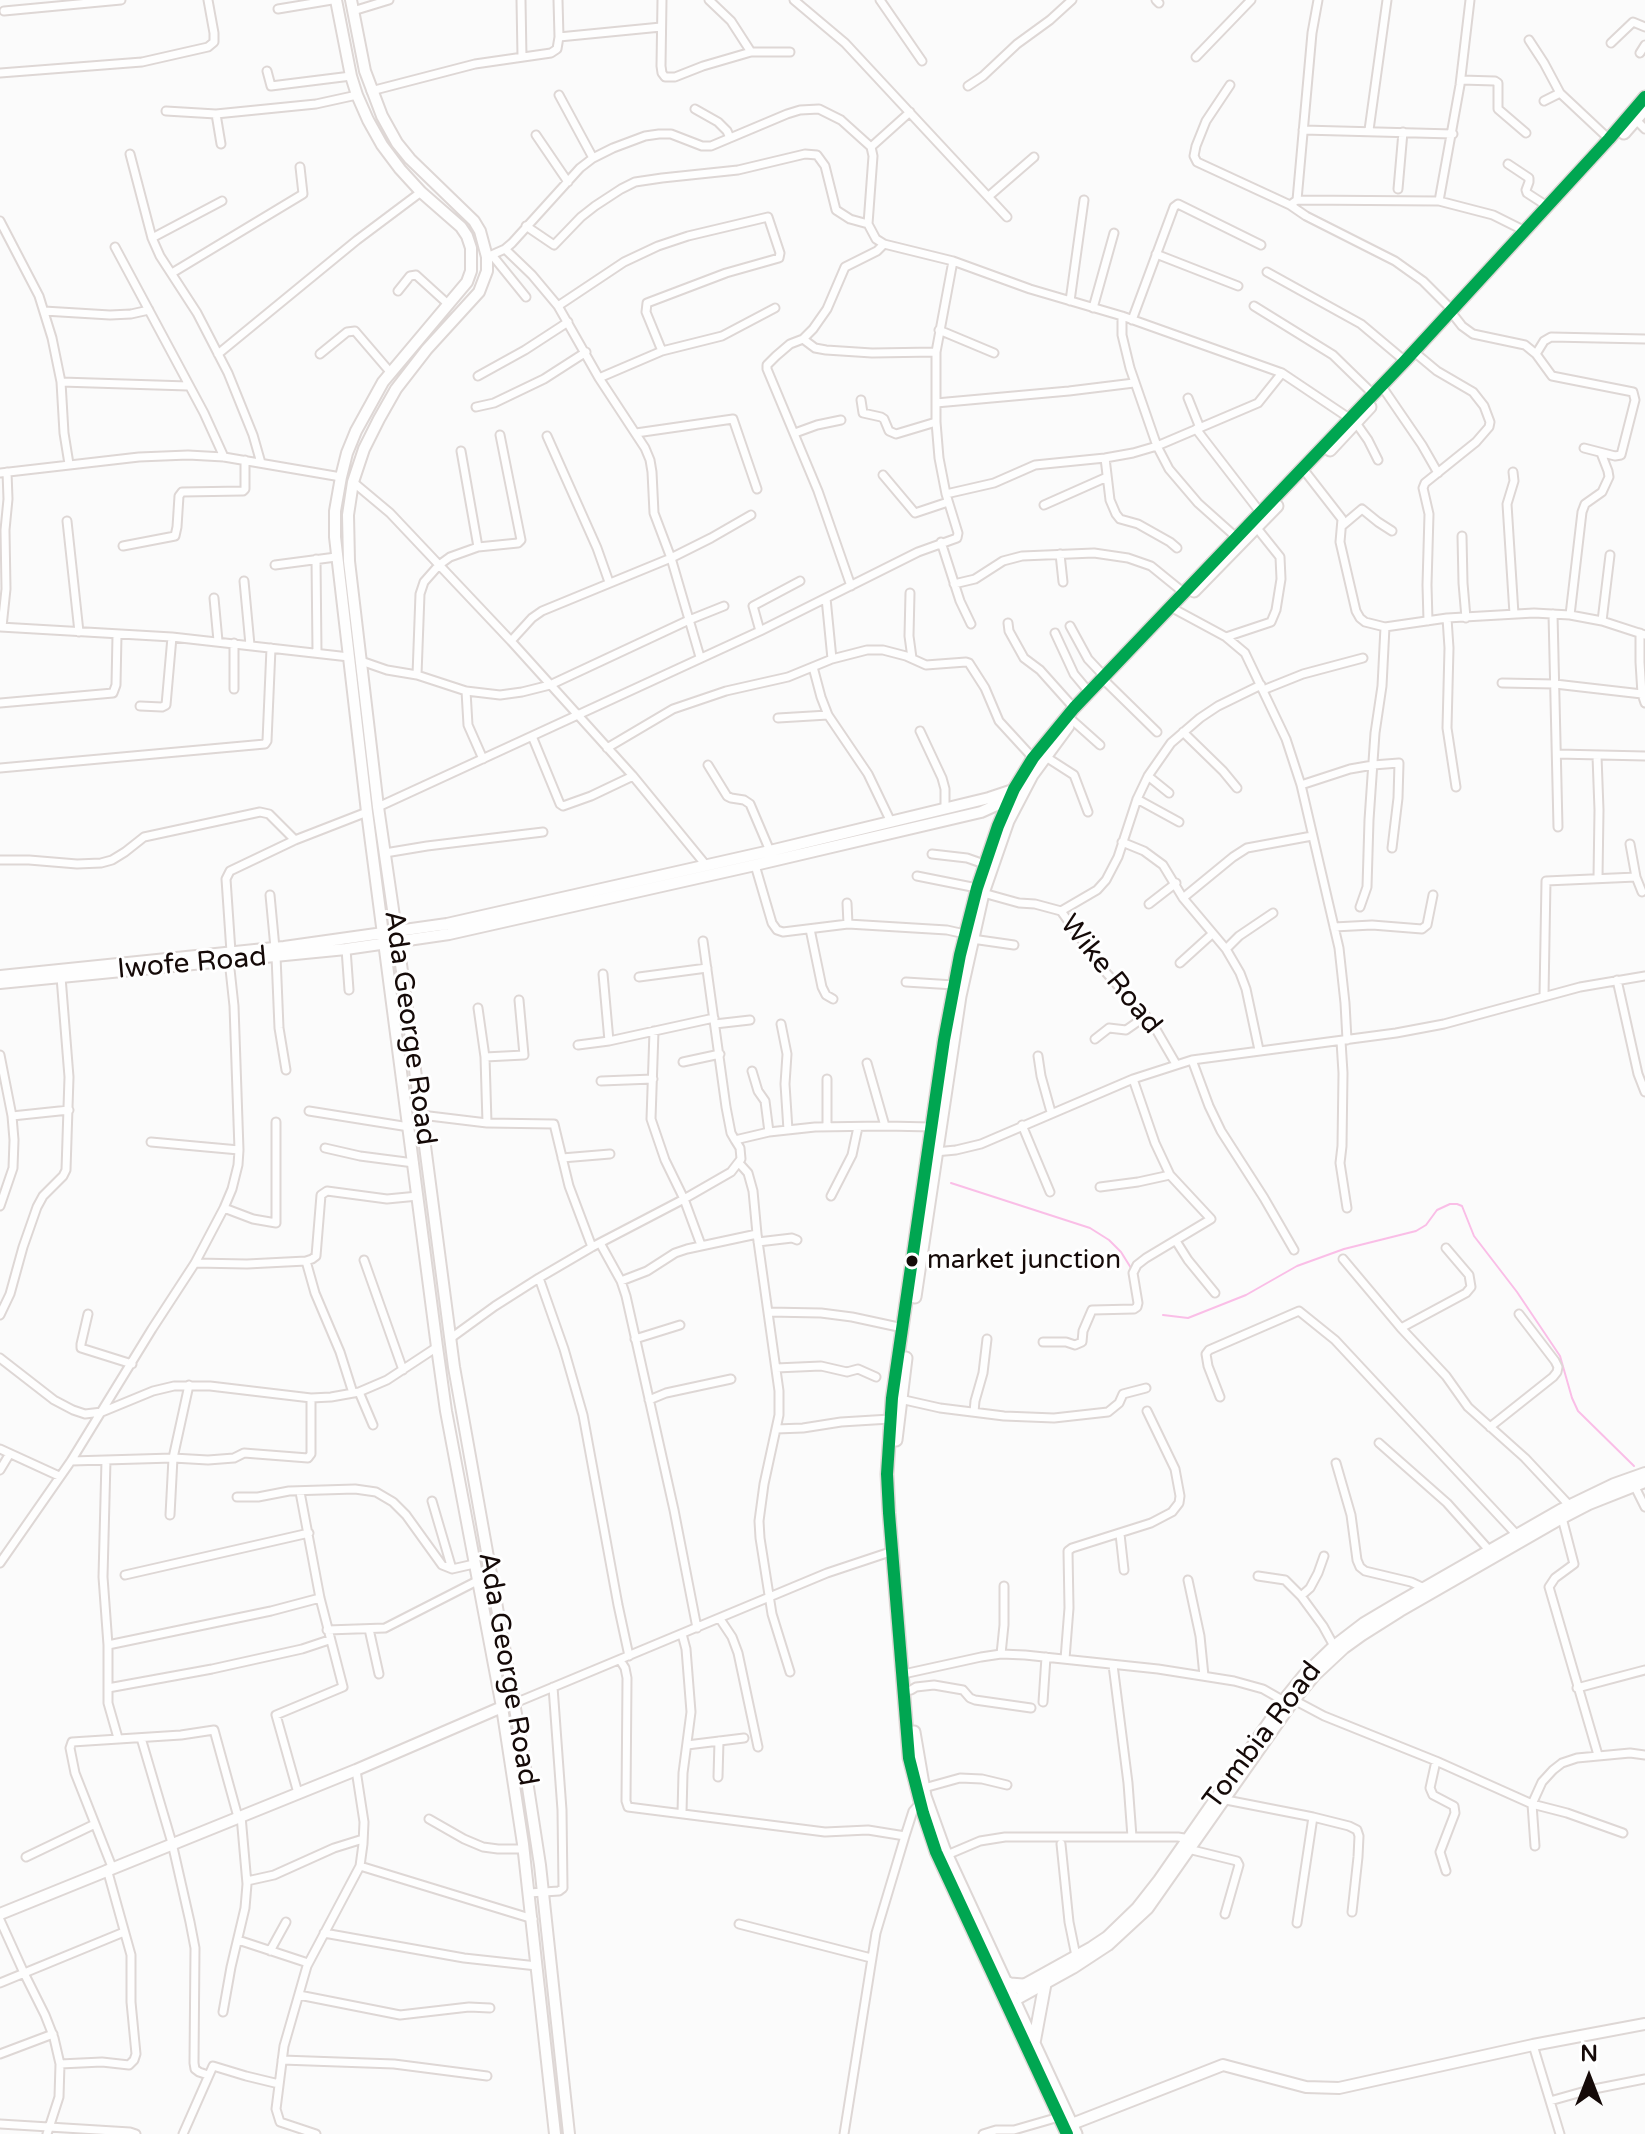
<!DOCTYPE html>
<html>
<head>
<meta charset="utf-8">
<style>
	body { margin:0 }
	#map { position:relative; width:1645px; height:2134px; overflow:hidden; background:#fbfbfb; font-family:"Varela Round",sans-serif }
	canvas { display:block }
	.north { position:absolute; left:1549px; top:2038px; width:80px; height:80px; -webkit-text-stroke:6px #fff; paint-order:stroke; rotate:0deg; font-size:22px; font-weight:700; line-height:32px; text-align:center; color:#150a08 }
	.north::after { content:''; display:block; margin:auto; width:28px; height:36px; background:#150a08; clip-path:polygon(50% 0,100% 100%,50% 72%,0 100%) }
</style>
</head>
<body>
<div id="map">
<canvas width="1645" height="2134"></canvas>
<div class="north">N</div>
</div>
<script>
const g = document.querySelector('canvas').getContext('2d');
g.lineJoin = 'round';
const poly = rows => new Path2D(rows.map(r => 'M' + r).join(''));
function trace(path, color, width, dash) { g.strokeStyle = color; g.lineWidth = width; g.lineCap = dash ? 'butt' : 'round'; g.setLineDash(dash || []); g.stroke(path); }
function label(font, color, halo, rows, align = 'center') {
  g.font = font + ' "Varela Round",sans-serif'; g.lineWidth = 6; g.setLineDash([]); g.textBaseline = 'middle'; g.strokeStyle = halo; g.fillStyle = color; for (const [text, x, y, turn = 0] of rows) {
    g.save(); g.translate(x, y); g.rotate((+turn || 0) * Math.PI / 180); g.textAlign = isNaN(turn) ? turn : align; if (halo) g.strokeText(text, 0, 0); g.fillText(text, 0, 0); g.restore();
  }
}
const stream = poly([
	[951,1183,1090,1228,1109,1240,1121,1252,1131,1268],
	[1163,1315,1188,1318,1246,1295,1297,1266,1344,1249,1416,1231,1426,1225,1437,1210,1450,1204,1457,1204,1462,1206,1474,1236,1517,1292,1560,1356,1572,1398,1578,1411,1634,1466]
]);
const street = poly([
	[521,0,522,57],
	[662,0,661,66,662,73,665,77,675,77,703,66,751,52,790,52],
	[709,0,731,21,751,52],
	[794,0,845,43,1007,217],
	[880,0,922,61],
	[1156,0,1159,3],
	[278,9,332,0],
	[4,11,121,0],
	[353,11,389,0],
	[559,37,661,27],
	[1529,40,1544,63,1560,93,1609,139],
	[1611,43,1633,22,1645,27],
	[1640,53,1645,45],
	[1196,57,1251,0],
	[267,71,271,86,351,76],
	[0,73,142,62,208,47,214,42,214,33,208,0],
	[1461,80,1495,81,1498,83,1498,109,1526,133],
	[1230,85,1206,121,1196,146,1194,156,1197,162,1290,205,1306,216,1395,261,1423,281,1452,310],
	[968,86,983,76,1017,44,1050,20,1072,0],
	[371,91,475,64,551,53,557,49,559,37,558,0],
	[559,95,593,158],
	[1544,101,1560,93],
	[695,109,718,122,727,131,730,138],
	[166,111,216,114,316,104,357,95],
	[216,114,221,144],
	[1636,120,1645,129],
	[1303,130,1453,134],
	[1369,130,1387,0],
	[536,135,568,182],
	[871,147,910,112],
	[130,154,152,238,160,256,197,313,228,373,253,435,261,463],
	[1508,164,1529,178,1529,182,1526,190,1527,193,1547,206],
	[1398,189,1403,132],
	[989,196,1034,157],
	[1297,200,1312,33,1318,0],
	[1439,201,1460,85,1470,0],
	[1290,205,1297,200,1439,201,1493,215,1525,231],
	[0,221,39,296,52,338,61,382,64,433,69,464],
	[526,226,554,245,581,217,595,206,621,189,635,182,662,178,738,170,805,154,817,155,825,166,836,210,850,219,868,224],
	[152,238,222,201],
	[115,247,204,413,224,457],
	[505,249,532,275,558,306,599,378,645,448,650,460,652,472,654,513,671,558,700,657],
	[1156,254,1238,286],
	[492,255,526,297],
	[487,257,505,249,512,243,580,168,593,158,613,148,645,136,659,134,671,134,702,146,711,146,787,114,800,110,819,109,841,120,871,147,873,156,868,224,876,239,884,244,953,261,1030,289,1122,316,1282,373,1349,418],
	[1267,272,1361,324,1405,361],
	[172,273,303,194,300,167],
	[398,291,410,276,416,275,449,305],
	[1070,301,1084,200],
	[558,306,624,262,658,246,688,236,768,217,780,253,779,258,726,273,647,303,646,312,662,351],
	[1254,306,1333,355,1373,394],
	[1093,308,1114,233],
	[44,311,110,315,131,314,149,310],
	[1122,316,1122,335,1130,368,1157,446,1169,469,1198,503,1236,537],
	[1455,317,1462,326,1473,334,1525,345,1536,354,1552,376,1633,392,1635,400,1621,455,1615,456,1584,448],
	[1132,320,1174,207,1178,204,1261,245],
	[939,330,994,353],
	[803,339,815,348,826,350,872,353,936,352],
	[218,354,357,240,421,192],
	[320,354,347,332,355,331,391,373],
	[1536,354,1544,341,1551,337,1645,339],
	[1419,356,1437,371,1473,392,1484,406,1490,422,1489,427,1476,442,1425,483,1423,488,1429,514,1427,585,1428,621],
	[478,376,525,350,568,322],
	[599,378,662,351,722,336,775,308],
	[61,382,188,386],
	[1385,391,1422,445,1438,473],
	[1188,398,1200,428],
	[861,400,863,413,881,417,884,419,889,431,896,434,936,422],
	[936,403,1069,391,1134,383],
	[476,407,494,403,544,379,586,352],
	[1356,423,1368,440,1378,460],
	[1196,429,1260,512],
	[636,433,733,419,757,489],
	[795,433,817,425,841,420],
	[547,436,597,548,609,582],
	[461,451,478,547],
	[1105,458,1110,500,1116,514,1120,519,1138,524,1170,542,1177,548],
	[1513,472,1514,481,1507,504,1514,614],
	[0,473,139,457,188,455,224,457,341,477],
	[1307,474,1342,519,1340,542,1356,611,1360,618,1365,622,1385,627,1447,618,1534,613,1570,615,1602,621,1645,635],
	[883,475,915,513,948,502],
	[353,482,390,513,511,641,633,776,705,864],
	[946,494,994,483,1035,465,1105,458,1133,453,1157,446,1258,403,1282,373],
	[1044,505,1107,477],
	[67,521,79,632],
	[1343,525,1362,509,1378,522,1392,531],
	[1462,536,1463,583,1466,618],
	[941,542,960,601,971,624],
	[123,546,175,536,177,527,179,496,182,492,243,491,245,489,245,460],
	[1060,554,1063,582],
	[316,559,317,652],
	[275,565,336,557],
	[244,581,250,645],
	[954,584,975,579,1003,561,1022,556,1094,553,1128,558,1151,566,1183,592],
	[851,586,818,491,767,369,767,365,776,356,790,344,803,339,813,329,827,309,845,267,877,251,884,244],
	[910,593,909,636,912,658],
	[214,598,218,641],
	[826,598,832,659],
	[1176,610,1226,637,1245,653,1286,739,1301,785,1339,948,1345,1003,1347,1040],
	[1553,614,1558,827],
	[1570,615,1582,512,1585,504,1602,492,1609,477,1608,471,1601,453],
	[1447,618,1449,648,1447,728,1456,787],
	[1602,621,1610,555],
	[1008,623,1009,631,1024,658,1040,670,1074,708],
	[1070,626,1088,659,1104,676],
	[0,627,172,637,349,657],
	[2,627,6,589,5,530,8,499,7,472],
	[760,631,753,606,800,581],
	[1055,633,1074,674,1089,692],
	[1640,633,1640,662,1642,694,1645,703],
	[1226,637,1271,622,1276,610,1281,579,1280,557,1256,527],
	[511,641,532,618,542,611,671,558,711,538,751,515],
	[361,661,387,670,417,675,466,691,500,695,522,692,550,685,689,620,724,606],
	[813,667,821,697,828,715,868,774,891,822],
	[417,675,420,594,424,582,439,565,450,557,478,547,518,543,521,540,500,435],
	[1107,683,1157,732],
	[1502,683,1555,684,1642,694],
	[234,689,234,643],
	[1263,690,1303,674,1363,658],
	[466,691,468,725,483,759],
	[0,703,113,693,116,685,117,635],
	[140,706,162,707,166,705,172,637],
	[778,718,828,715],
	[1072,720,1100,745],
	[920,731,942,778,945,789,945,808],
	[1183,732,1223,771,1237,788],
	[532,736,560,804,563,806,591,796,633,776],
	[607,748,673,709,726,691,788,677,832,659,867,650,883,650,906,656,926,665,966,662,969,663,985,688,999,721,1033,758],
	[1557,754,1645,756],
	[1597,756,1599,810,1598,878],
	[1046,757,1074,775,1088,812],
	[708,765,727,796,731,798,744,800,750,804,770,851],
	[0,768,265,744,267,741,271,648],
	[1148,776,1169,793],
	[1301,785,1350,769,1373,765,1399,763,1398,798,1392,848],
	[1137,799,1179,822],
	[378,807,760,631,918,552,957,538,958,533,946,494,939,458,936,422,936,352,953,261],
	[1122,842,1144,851,1163,865,1183,898,1226,949,1240,973,1246,989,1259,1050],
	[1630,844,1636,877,1642,892],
	[385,853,427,846,543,832],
	[932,854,967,858,984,864],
	[0,860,29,860,77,864,101,863,112,860,125,852,144,837,260,812,269,814,295,840],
	[755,865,772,923,777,930,783,932,848,924,947,930,965,934],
	[917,876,977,888],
	[983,893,1019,903,1035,904,1061,911,1102,968,1154,1026,1176,1064],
	[270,895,275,948],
	[1183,898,1233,857,1247,848,1312,836],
	[847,903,848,924],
	[1149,904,1176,883],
	[1360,907,1367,887,1369,820,1375,733,1382,686,1385,627],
	[1061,911,1097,890,1106,880,1118,857,1137,799,1148,776,1171,743,1200,718,1218,706,1261,685],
	[1334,927,1372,925,1422,929,1427,925,1433,895],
	[810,929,822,987,826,995,833,999],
	[972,939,1014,945],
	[703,941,726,1107,731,1133,735,1140],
	[346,949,349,990],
	[1226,949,1239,936,1273,913],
	[231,952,226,879,230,871,295,840,367,812],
	[276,956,279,1028,286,1070],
	[1180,963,1212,934],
	[603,974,609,1041],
	[639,977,707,968],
	[1617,980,1638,1074,1645,1092],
	[906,982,954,985],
	[1544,996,1546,881,1636,877],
	[478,1008,485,1057,487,1123],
	[715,1024,750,1020],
	[781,1024,787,1054,785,1084,788,1130],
	[654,1031,651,1119,665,1160,684,1199,701,1245],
	[1095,1039,1109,1028,1126,1030,1146,1016],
	[1341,1041,1343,1073,1342,1146,1340,1163,1347,1208],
	[578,1045,609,1041,714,1018],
	[0,1055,12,1116,14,1140,13,1168,0,1206],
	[1038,1056,1041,1076,1051,1112],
	[485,1057,524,1055,519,1000],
	[1192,1060,1209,1106,1221,1131,1264,1198,1294,1250],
	[683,1062,720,1054],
	[867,1063,885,1126],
	[752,1071,758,1091,765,1101,769,1132],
	[601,1081,653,1079],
	[309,1111,409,1127],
	[421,1115,487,1123,554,1124,569,1186,592,1247],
	[12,1116,69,1110],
	[1022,1125,1050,1192],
	[827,1127,827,1079],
	[151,1142,239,1150],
	[325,1148,360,1156,414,1163],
	[935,1152,956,1150,981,1144,1133,1079,1192,1060,1396,1033,1444,1024,1580,987,1645,976],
	[562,1158,610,1154],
	[739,1163,748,1173,753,1191,757,1234,779,1391,779,1415,764,1484,759,1521,760,1538,772,1614,790,1672],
	[1100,1187,1138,1182,1170,1175],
	[831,1196,852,1155,858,1127],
	[224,1208,253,1219,276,1223,276,1122],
	[1176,1241,1188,1260,1215,1293],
	[758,1242,792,1238,797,1240],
	[600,1243,621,1281,626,1296,674,1510,697,1628],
	[1343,1259,1401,1328,1446,1376,1468,1407,1525,1458,1569,1505],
	[364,1260,403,1370],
	[306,1261,315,1293,340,1352,353,1393],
	[195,1263,247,1264,306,1261,312,1259,316,1256,321,1195,327,1191,387,1199,418,1196],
	[539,1278,564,1349,583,1415,618,1605,629,1656],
	[621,1281,647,1271,675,1253,687,1249,757,1234],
	[768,1312,821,1313,852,1317,903,1328],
	[88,1314,81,1344,81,1348,132,1364],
	[0,1315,10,1294,23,1247,37,1207,43,1196,63,1176,66,1170,69,1077,61,977],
	[1401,1328,1466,1293,1471,1287,1469,1275,1446,1248],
	[451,1338,495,1306,539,1278,592,1247,684,1199,731,1172,741,1159,740,1148,735,1140,769,1132,815,1127,885,1126,933,1127],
	[635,1339,680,1325],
	[1043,1342,1066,1342,1075,1345,1082,1342,1083,1331,1092,1310,1134,1309,1137,1307,1138,1303,1133,1273,1137,1265,1146,1258,1211,1219,1170,1175,1155,1143,1133,1079],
	[0,1358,54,1400,73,1410,85,1414,102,1412,153,1391,174,1386,210,1386,311,1398,331,1397,359,1392,387,1380,437,1347],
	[776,1368,821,1366,847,1372,858,1369,876,1377],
	[359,1392,373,1425],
	[1220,1397,1208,1366,1206,1354,1209,1350,1299,1311,1335,1340,1517,1535],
	[900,1399,940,1408,1004,1416,1054,1418,1108,1412,1119,1403,1123,1394,1146,1388],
	[649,1400,666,1393,731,1379],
	[974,1412,975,1401,983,1373,987,1339],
	[1490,1427,1553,1377,1557,1372,1558,1367,1555,1361,1519,1314],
	[776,1429,803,1428,841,1422,890,1419],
	[1379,1443,1447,1503,1489,1550],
	[0,1449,59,1476],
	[106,1460,103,1577,108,1645,108,1703,118,1738],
	[71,1461,173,1458,208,1460,234,1458,244,1453,308,1458,311,1454,311,1398],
	[1336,1463,1351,1515,1357,1560,1360,1567,1365,1571,1411,1582,1424,1588],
	[0,1470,9,1455],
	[1633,1483,1645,1507],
	[237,1497,258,1497,289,1491,355,1489,376,1492,393,1502,406,1515,442,1565,452,1569,474,1564],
	[432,1501,452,1569],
	[1561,1514,1574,1564,1555,1578,1549,1587,1598,1755],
	[170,1515,173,1458,189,1385],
	[1120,1534,1124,1570],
	[0,1563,71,1461,152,1329,195,1263,224,1208,232,1189,238,1165,239,1150,234,1006,229,960],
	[125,1575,309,1533],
	[1258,1576,1285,1580,1301,1596,1323,1626,1334,1646],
	[1188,1580,1200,1636,1204,1676],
	[1301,1596,1310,1588,1318,1573,1324,1556],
	[720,1619,732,1637,738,1653,758,1747],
	[369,1629,379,1674],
	[327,1630,385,1628,477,1581],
	[682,1634,686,1649,691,1712,683,1773,682,1813],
	[108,1645,271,1611,320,1598],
	[1001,1654,1004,1625,1004,1586],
	[1065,1659,1069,1608,1068,1551,1072,1548,1151,1523,1172,1512,1179,1503,1180,1496,1175,1469,1147,1411],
	[620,1660,625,1668,627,1678,626,1801,628,1807,825,1832,868,1830,905,1836],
	[1113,1665,1128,1783,1132,1837],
	[908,1673,981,1657,1001,1654,1025,1655,1158,1669,1234,1681,1263,1689,1284,1701],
	[108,1688,212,1669,302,1649,329,1640],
	[1577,1688,1645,1670],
	[911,1690,916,1687,934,1685,963,1690,970,1698,975,1700,1031,1708],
	[1292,1699,1324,1716,1436,1761,1532,1804,1567,1813,1623,1833],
	[1043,1702,1046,1657],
	[515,1703,827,1573,893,1551],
	[141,1738,172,1843,190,1922,195,1948,194,2063,195,2069,199,2072,208,2075],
	[687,1745,744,1738],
	[1436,1761,1430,1788,1433,1795,1454,1806,1455,1813,1440,1852,1446,1871],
	[718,1777,719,1741],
	[924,1788,960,1778,982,1779,1007,1785],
	[298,1793,276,1715,343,1687,320,1598,300,1492],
	[1221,1799,1313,1817,1349,1826,1357,1830,1359,1836,1358,1857,1352,1912],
	[429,1819,464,1839,483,1847,498,1849,524,1849],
	[1061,1844,1069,1922,1076,1956],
	[1535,1846,1532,1804,1542,1782,1553,1770,1562,1763,1577,1758,1630,1753,1645,1755],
	[1188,1849,1237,1861,1239,1865,1225,1914],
	[947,1855,980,1841,1005,1837,1178,1837,1190,1839],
	[26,1857,95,1824],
	[360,1866,533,1919],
	[112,1867,75,1773,70,1748,72,1742,181,1735,214,1730,238,1817],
	[247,1881,274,1875,334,1848,363,1839],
	[529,1893,559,1891,563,1888,562,1810,553,1687],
	[0,1920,24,1973,45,2015,54,2038,60,2064,59,2097,47,2134],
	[1297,1923,1313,1817],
	[739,1924,871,1958],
	[324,1933,464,1958,537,1966],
	[238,1940,308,1963],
	[270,1951,286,1922],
	[0,1983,124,1932],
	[299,1995,400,2015,469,2007,490,2008],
	[223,2012,231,1967,245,1908,247,1884,241,1816],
	[1533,2045,1560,2134],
	[0,2054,53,2034],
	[282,2060,394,2064,487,2076],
	[60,2064,102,2062,129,2065,134,2060,136,2054,131,2002,131,1955,107,1869],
	[1550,2101,1589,2090,1645,2079],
	[0,2124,130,2132,136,2134],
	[183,2134,213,2066,246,2076,279,2084],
	[316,2134,280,2122,276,2109,284,2046,307,1966,360,1866,363,1844,364,1822,356,1770],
	[844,2134,876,1933,905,1836,913,1811,920,1803],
	[983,2134,996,2130,1014,2130,1059,2117]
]);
const secondary = poly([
	[336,0,351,76,357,95,368,120,382,145,400,169,421,192,461,227,467,236,471,248,471,271,467,282,383,382,356,431,347,453,341,477,335,511,335,537,367,812,437,1347,446,1411,502,1707,523,1844,555,2134],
	[351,0,365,71,382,116,397,143,410,159,474,221,480,231,487,257,487,271,479,292,427,349,396,389,379,419,364,449,353,482,348,515,349,561,378,807,403,978,454,1367,521,1742,540,1865,569,2134],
	[0,976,284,947,447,924,770,851,989,798,1019,788],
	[0,983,346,949,449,934,755,865,981,812,1001,803,1016,802],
	[0,1914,356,1770,502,1707],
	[1018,1988,1092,1947,1107,1937,1137,1908,1159,1880,1287,1696,1304,1675,1334,1646,1364,1623,1396,1604,1560,1510,1614,1484,1645,1473],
	[1008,2004,1073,1968,1108,1945,1148,1908,1294,1700,1314,1676,1344,1648,1362,1635,1400,1611,1562,1518,1589,1504,1645,1482],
	[1072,2124,1223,2065,1306,2087,1339,2088,1533,2045,1645,2024]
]);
const primary = poly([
	[1624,133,1645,109],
	[1330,450,1370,407],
	[1194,591,1277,506],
	[915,1297,960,996,983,893,1008,821,1032,775,1068,726],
	[896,1440,906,1358],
	[914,1732,925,1796,944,1849,1076,2134],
	[1004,1981,1010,1984,1023,1985],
	[1034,2043,1045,1984],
	[1067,2134,936,1852,923,1813,909,1758,889,1513,887,1474,892,1398,944,1040,960,955,977,888,998,826,1014,789,1033,758,1074,708,1405,361,1609,139,1645,97]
]);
const bus1 = poly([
	[1067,2134,936,1852,923,1813,909,1758,889,1513,887,1474,892,1398,944,1040,960,955,977,888,998,826,1014,789,1033,758,1074,708,1405,361,1609,139,1645,97]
]);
const markers = [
	[912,1261,7,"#150a08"]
];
const busNames = [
	["market junction",927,1261]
];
const streetNames = [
	["Iwofe Road",192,964,-5],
	["Wike Road",1110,975,51],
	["Ada George Road",409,1028,82],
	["Ada George Road",507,1669,80],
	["Tombia Road",1263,1736,-53]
];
trace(stream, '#fabee7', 2);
trace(street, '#ded7d5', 11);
trace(secondary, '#ded7d5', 14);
trace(primary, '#ded7d5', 15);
trace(street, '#fefefe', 7);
trace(secondary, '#fefefe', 10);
trace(primary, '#fefefe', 11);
trace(bus1, '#00a651', 12);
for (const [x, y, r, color] of markers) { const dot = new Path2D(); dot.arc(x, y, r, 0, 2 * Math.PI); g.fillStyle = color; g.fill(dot); trace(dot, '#fff', 3); }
label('26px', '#150a08', '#fff', busNames, 'left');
label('28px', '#150a08', '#fff', streetNames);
</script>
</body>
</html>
